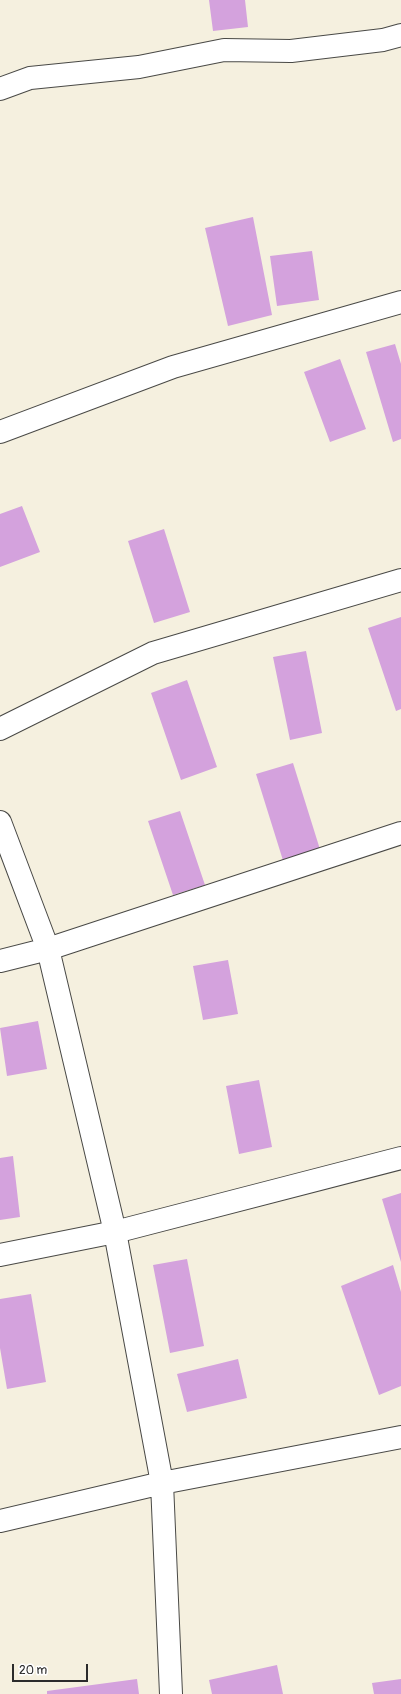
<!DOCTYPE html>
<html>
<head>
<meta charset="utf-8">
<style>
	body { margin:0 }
	#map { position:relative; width:401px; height:1694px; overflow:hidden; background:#f5f0df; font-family:Pangolin,sans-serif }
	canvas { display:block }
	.scale { position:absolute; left:12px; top:1664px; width:76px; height:18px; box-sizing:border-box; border:2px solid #2b2b2b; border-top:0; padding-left:5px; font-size:12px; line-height:14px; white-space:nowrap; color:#2b2b2b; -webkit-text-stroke:3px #fff; paint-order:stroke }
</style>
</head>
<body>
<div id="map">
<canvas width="401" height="1694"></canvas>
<div class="scale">20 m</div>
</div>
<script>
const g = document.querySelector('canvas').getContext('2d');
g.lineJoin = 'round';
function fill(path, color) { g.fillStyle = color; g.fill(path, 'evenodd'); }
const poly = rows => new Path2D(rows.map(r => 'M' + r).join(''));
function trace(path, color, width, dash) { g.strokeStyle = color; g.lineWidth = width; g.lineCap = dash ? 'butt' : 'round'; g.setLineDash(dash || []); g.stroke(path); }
const building = poly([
	[209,0,245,0,248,27,213,31],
	[253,217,272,315,228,326,205,228],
	[312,251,319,300,277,306,270,256],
	[395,344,401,364,401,439,393,442,366,352],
	[340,359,366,429,330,442,304,372],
	[22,506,40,552,0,567,0,514],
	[164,529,190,612,154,623,128,541],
	[401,617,401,709,396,711,368,628],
	[306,651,322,733,290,740,273,657],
	[187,680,217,767,181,780,151,693],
	[293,763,323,859,286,870,256,774],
	[180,811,205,885,173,895,148,821],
	[228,960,238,1014,203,1020,193,966],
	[38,1021,47,1069,7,1076,0,1028],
	[259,1080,272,1147,239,1154,226,1086],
	[13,1156,20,1217,0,1220,0,1158],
	[401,1193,401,1262,382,1199],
	[187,1259,204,1346,170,1353,153,1265],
	[393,1265,401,1292,401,1386,379,1395,341,1286],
	[31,1294,46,1382,7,1389,0,1348,0,1299],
	[238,1359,247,1398,187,1412,177,1374],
	[277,1665,283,1694,212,1694,209,1680],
	[137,1679,139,1694,47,1694,47,1691],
	[401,1679,401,1694,374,1694,372,1683]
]);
const minor = poly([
	[0,89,30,78,139,67,224,50,291,51,383,40,401,35],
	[0,432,173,367,401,302],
	[0,729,153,653,401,580],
	[0,822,48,949,115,1232,162,1483,171,1694],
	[0,961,48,949,401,833],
	[0,1255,115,1232,401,1158],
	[0,1521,162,1483,401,1437]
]);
fill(building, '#d4a2dd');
trace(minor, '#494946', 24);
trace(minor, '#fff', 22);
</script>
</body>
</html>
